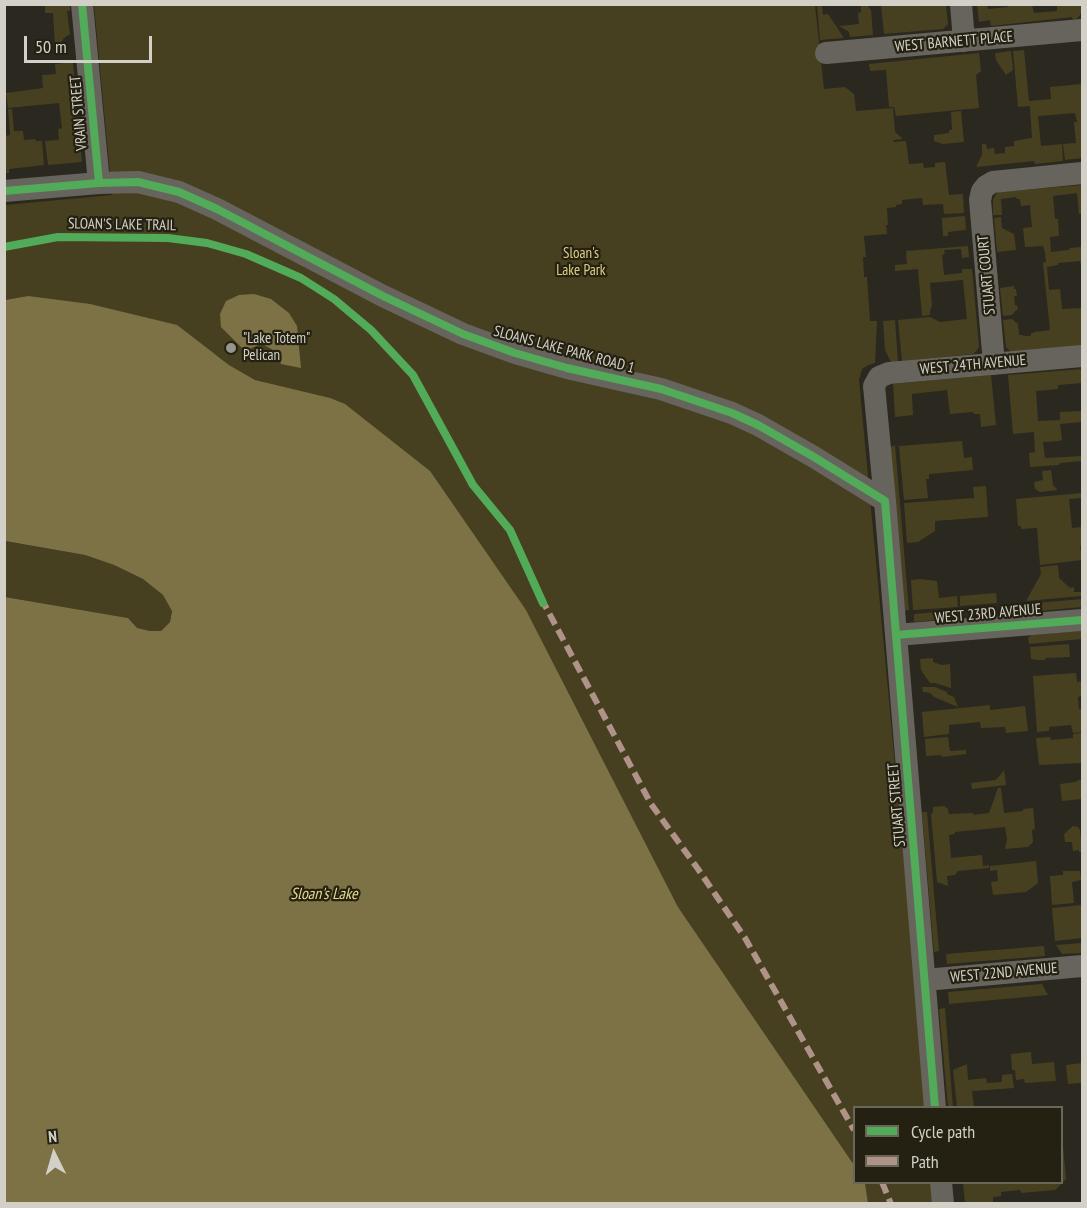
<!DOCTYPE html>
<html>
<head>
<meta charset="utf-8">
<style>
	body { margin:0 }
	#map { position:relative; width:1087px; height:1208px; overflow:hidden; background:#2a281f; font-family:"PT Sans Narrow",sans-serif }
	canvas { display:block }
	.frame { position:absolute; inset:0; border:6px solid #d3d1c7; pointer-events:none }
	.legend { position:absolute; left:853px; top:1106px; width:210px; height:78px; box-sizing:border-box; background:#242112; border:2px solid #6a675a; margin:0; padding:8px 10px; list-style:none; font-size:18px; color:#d3d1c7 }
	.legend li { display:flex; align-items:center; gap:12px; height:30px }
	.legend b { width:30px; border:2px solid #6a675a }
	.north { position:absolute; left:24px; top:1124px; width:60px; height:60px; -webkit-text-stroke:4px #242112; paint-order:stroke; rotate:355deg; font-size:16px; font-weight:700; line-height:24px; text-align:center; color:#d3d1c7 }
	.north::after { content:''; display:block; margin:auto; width:21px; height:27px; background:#d3d1c7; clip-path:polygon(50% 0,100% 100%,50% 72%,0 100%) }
	.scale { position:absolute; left:24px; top:36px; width:128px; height:27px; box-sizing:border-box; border:3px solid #d3d1c7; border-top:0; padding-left:8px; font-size:18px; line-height:21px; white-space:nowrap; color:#d3d1c7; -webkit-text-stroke:4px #242112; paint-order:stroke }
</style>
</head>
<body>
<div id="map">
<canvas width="1087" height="1208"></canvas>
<div class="frame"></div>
<ul class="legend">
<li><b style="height:8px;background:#51ab58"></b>Cycle path</li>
<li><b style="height:8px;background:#af9288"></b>Path</li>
</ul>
<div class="north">N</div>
<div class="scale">50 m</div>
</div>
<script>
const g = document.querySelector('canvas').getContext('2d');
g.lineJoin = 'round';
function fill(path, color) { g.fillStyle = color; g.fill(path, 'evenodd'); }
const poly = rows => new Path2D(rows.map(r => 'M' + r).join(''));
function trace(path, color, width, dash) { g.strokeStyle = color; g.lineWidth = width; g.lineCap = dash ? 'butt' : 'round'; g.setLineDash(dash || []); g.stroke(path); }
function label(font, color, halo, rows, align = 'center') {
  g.font = font + ' "PT Sans Narrow",sans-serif'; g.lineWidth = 4.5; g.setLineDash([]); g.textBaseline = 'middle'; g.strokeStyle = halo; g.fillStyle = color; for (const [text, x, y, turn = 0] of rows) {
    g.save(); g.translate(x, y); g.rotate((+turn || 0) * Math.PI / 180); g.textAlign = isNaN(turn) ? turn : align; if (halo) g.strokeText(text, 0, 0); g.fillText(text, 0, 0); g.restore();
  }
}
const green = poly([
	[45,5,70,5,70,11,67,11,70,34,64,38,60,44,55,45,53,13,45,13],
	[94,5,815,5,824,89,845,87,854,94,856,111,893,108,895,132,903,139,894,140,893,142,906,141,909,164,923,163,924,168,935,167,935,163,945,162,949,195,963,194,964,213,944,214,943,204,923,205,922,198,902,200,902,204,896,205,896,207,887,208,888,225,886,225,887,234,864,236,866,257,863,257,864,277,867,277,870,321,877,321,875,363,868,365,862,369,859,380,927,1107,854,1108,854,1165,678,907,526,610,264,382,255,380,229,365,218,356,28,296,5,300,5,205,112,195],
	[817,5,822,5,823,15,828,14,844,38,820,40],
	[861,5,867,5,871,10,873,35,850,37,849,32,839,26,859,24,858,13,861,12],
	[881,5,946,5,948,24,943,29,884,34],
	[977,5,987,5,988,9,1008,7,1008,5,1032,5,1034,13,1057,11,1057,5,1082,5,1082,12,1077,19,1073,20,1072,17,991,26,990,20,979,22],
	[1024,50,1029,101,1051,99,1050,87,1082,84,1082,158,1065,160,1063,144,1076,143,1074,122,1077,122,1075,113,1038,116,1041,146,1062,144,1063,161,1035,164,1034,161,976,167,982,155,982,144,986,144,987,149,994,148,995,154,1005,153,1005,147,1014,146,1014,141,1032,138,1030,106,1018,107,1013,51],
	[1011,51,1013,70,1006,75,996,60,995,53],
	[979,53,981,71,976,75,979,108,896,116,894,107,889,107,886,70,870,71,869,64],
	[73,62,82,162,48,165,45,141,59,140,58,129,62,128,59,103,8,108,6,93,43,88,42,75,56,74,55,64],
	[8,109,12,109,14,131,23,131,24,140,35,139,36,141,42,141,44,165,9,169,9,173,5,173,5,136,10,135],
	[961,111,964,142,943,144,934,141,934,135,949,133,949,130,952,130,951,112],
	[1082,185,1082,214,1079,214,1077,193,1053,196,1055,219,1058,219,1059,236,1050,237,1051,252,1069,250,1070,248,1081,247,1081,245,1082,245,1082,265,1081,265,1080,261,1058,263,1058,265,1047,267,1049,290,1060,289,1062,309,1082,308,1082,346,1011,352,1006,347,1003,320,1012,319,1018,324,1019,335,1023,335,1023,336,1031,336,1031,333,1034,333,1034,332,1050,330,1043,263,1046,262,1045,252,1043,246,1025,247,1023,228,1032,227,1030,205,1021,206,1020,199,1017,199,1016,197,1001,199,1002,215,993,215,993,200,996,194,1000,192],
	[965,216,966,230,948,232,948,236,943,236,942,218],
	[1001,217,1002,228,1014,234,1016,250,997,252,994,218],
	[968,246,969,257,962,258,961,249,944,250,945,254,942,255,944,275,962,273,962,269,972,269,979,346,978,349,973,354,902,361,898,320,930,317,940,322,967,319,963,280,930,283,932,305,930,311,930,315,922,316,918,269,895,271,895,265,907,264,906,251],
	[1014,286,1014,289,1016,289,1017,296,1014,296,1015,305,1017,305,1018,310,1016,310,1012,315,1003,316,1000,288],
	[895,320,898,362,891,362,885,350,883,321],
	[1082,369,1082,383,1058,385,1058,389,1036,391,1038,421,1060,420,1060,412,1082,411,1082,422,1060,424,1062,439,1060,441,1043,442,1045,458,1082,456,1082,461,1060,463,1059,465,1030,467,1029,453,1035,452,1034,432,1013,434,1008,375],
	[991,375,996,425,981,427,980,414,974,414,973,412,950,414,947,390,912,394,913,415,895,417,893,384],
	[962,441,964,458,972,457,973,470,929,474,929,479,926,479,928,498,904,500,899,446],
	[895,445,909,610,904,611,889,448],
	[1051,470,1053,485,1058,490,1040,492,1035,489,1034,482,1043,480,1042,471],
	[986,486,988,517,935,521,935,531,918,542,907,543,904,503,974,498,973,487],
	[1082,493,1082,498,1069,499,1072,528,1082,527,1082,546,1080,546,1082,560,1040,565,1037,528,1021,529,1021,526,1018,526,1016,499],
	[4,541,85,555,114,565,143,579,163,595,172,610,170,622,161,631,150,631,137,629,128,618,5,597],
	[1058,565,1059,578,1070,588,1074,587,1074,592,1082,592,1082,596,1026,601,1041,574,1040,567],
	[920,579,937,581,939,598,957,596,958,607,913,610,911,580],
	[996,593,997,603,960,606,960,596],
	[1082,599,1082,607,1029,612,1025,610,1025,604],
	[959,610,959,618,914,622,914,614],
	[1082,631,1082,639,1029,644,1028,638,1031,635],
	[1069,644,1070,657,1045,658,1045,660,1038,660,1031,659,1030,647],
	[933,658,933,662,942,665,950,664,951,688,935,683,930,683,921,670,920,659],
	[1076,673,1077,682,1082,681,1082,696,1078,697,1079,709,1082,709,1082,732,1073,733,1071,725,1049,727,1049,731,1037,732,1033,676],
	[922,687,935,687,947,692,947,694,954,697,958,707,934,697,930,693,923,692],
	[990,705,990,710,1025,706,1028,731,1006,733,1005,727,981,728,980,722,949,725,949,734,924,737,922,712],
	[1082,733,1082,763,1039,765,1036,738,1050,737,1051,740,1073,738,1073,734],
	[948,737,950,751,966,750,966,754,942,757,941,755,926,756,925,739],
	[1004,770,1006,785,972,789,971,783,996,780],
	[1079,780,1082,780,1082,799,1062,801,1060,784,1075,782],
	[998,788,1001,788,1004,813,1023,811,1023,809,1033,808,1035,829,1032,830,1033,842,1028,847,1005,849,1007,839,1005,827,955,832,955,834,949,835,951,858,982,855,983,866,989,865,989,868,958,871,955,875,947,876,948,886,937,882,931,814,933,813,933,807,944,806,948,809,949,814,973,813,973,815,989,813],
	[922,812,927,812,939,951,934,952],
	[1073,826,1078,827,1080,830,1082,852,1079,852,1079,850,1073,851,1072,842,1065,842,1064,834],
	[1036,861,1038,883,1026,892,993,895,991,882,998,881,997,870,990,871,990,866],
	[1063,871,1080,871,1081,880,1072,882,1074,903,1052,905,1050,876,1063,875],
	[1081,905,1082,910,1082,938,1055,941,1052,908],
	[1082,943,1082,953,1062,954,1056,945],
	[1044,946,1045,956,947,964,946,954],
	[1042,984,1048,995,949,1004,948,992],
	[945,1008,953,1107,948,1107,939,1009],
	[1031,1052,1032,1064,1054,1062,1056,1081,1025,1083,1024,1079,1016,1080,1015,1070,1012,1070,1011,1054],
	[1082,1063,1082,1083,1068,1084,1066,1065],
	[967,1064,968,1080,986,1078,987,1083,1002,1082,1002,1075,1012,1074,1014,1088,972,1091,974,1107,957,1107,953,1070],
	[1062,1134,1066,1179,1055,1190,1021,1193,1021,1191,1019,1190,1001,1192,1001,1196,993,1197,993,1203,965,1203,963,1183,1062,1182],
	[865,1183,934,1183,936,1203,868,1203]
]);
const water = poly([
	[254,294,271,299,289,313,297,326,301,368,281,364,275,351,262,344,251,348,250,358,245,356,243,349,221,327,220,314,226,301,239,295],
	[28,296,90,304,177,325,229,365,255,380,330,398,345,404,430,471,526,610,678,907,854,1165,854,1182,865,1183,868,1203,5,1203,5,597,128,618,137,628,150,631,161,631,170,622,172,611,163,595,143,579,114,565,85,555,5,541,5,300]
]);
const minor = poly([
	[82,4,99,183],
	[961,4,964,41],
	[826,53,1082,30],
	[4,191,99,183,138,182,179,192,217,209,383,296,463,334,515,353,567,368,661,389,732,413,758,425,814,457,885,501],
	[994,364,980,200,982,191,986,186,993,182,1082,173],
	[896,635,1082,620],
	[925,980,1082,966],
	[935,1108,885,501,874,386,879,377,889,373,1082,356],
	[941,1182,943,1204]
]);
const quiet = poly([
	[541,598,651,804,698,869,745,938,854,1130],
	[882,1182,891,1204]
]);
const cycleway = poly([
	[82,4,99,183],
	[4,191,99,183,138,182,179,192,217,209,383,296,463,334,515,353,567,368,661,389,732,413,758,425,814,457,885,501,935,1108],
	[4,247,58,237,168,238,207,243,246,254,301,278,334,299,371,330,413,375,473,485,510,530,543,603],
	[896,635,1082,620]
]);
const markers = [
	[231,348,6,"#98968c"]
];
const streetNames = [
	["WEST BARNETT PLACE",954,42,-5],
	["VRAIN STREET",79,113,-95],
	["SLOAN'S LAKE TRAIL",122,225,1],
	["STUART COURT",987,275,-95],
	["SLOANS LAKE PARK ROAD 1",564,350,15],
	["WEST 24TH AVENUE",973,365,-5],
	["WEST 23RD AVENUE",988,614,-5],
	["STUART STREET",897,805,-95],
	["WEST 22ND AVENUE",1004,973,-5]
];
const parkNames = [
	["Sloan's",581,254],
	["Lake Park",581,271]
];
const poiNames = [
	["\"Lake Totem\"",243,339],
	["Pelican",243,356]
];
const waterNames = [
	["Sloan's Lake",324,894]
];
fill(green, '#474020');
fill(water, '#7c7245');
trace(minor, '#66645c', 22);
trace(quiet, '#af9288', 6, [12, 6]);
trace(cycleway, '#51ab58', 8);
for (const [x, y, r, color] of markers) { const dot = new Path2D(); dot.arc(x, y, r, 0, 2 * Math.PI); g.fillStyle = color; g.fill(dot); trace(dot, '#242112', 2); }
label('15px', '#d3d1c7', '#242112', streetNames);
label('15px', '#e0cf83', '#242112', parkNames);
label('15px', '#d3d1c7', '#242112', poiNames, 'left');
label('italic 16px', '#ebda8d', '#242112', waterNames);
</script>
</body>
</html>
